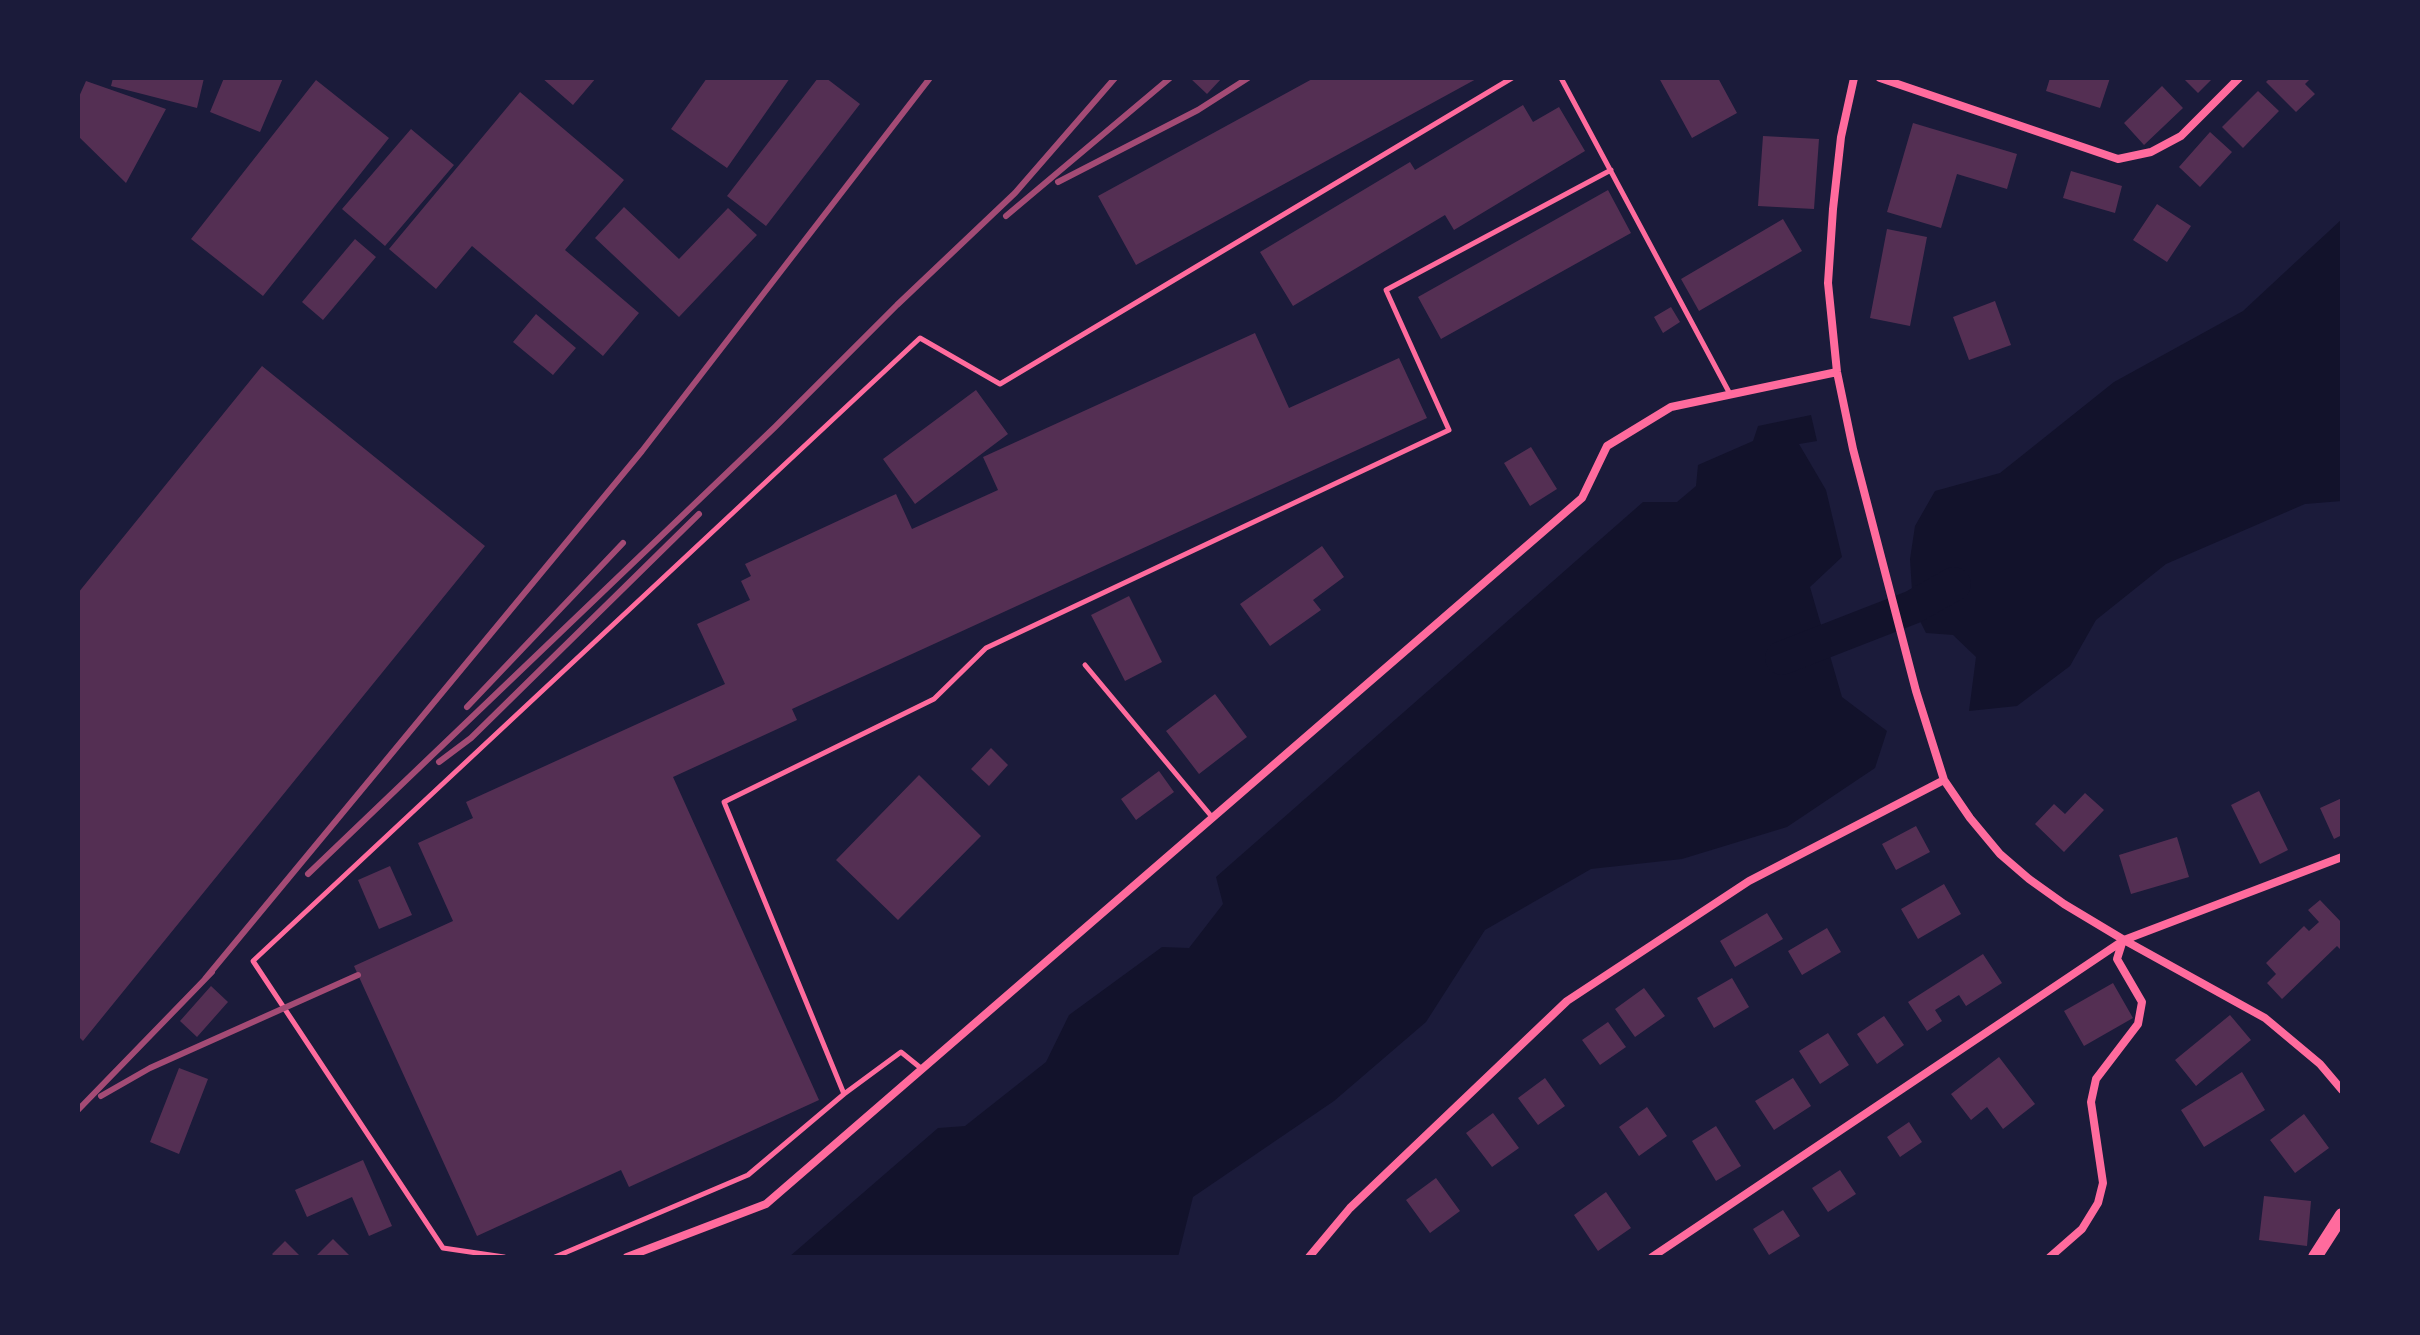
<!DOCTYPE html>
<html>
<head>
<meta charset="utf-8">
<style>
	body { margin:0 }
	#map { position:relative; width:2420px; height:1335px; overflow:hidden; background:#1b1b3a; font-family:"Golos Text",sans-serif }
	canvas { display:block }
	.frame { position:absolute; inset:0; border:80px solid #1b1b3a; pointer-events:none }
</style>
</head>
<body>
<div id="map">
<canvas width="2420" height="1335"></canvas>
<div class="frame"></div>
</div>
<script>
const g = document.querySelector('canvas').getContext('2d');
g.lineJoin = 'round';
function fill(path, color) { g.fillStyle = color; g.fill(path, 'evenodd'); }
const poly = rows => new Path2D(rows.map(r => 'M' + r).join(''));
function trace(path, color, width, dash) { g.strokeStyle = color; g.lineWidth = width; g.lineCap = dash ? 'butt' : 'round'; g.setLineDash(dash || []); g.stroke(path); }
const water = poly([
	[2342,219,2342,501,2305,504,2166,564,2096,620,2070,666,2017,706,1969,711,1976,657,1953,635,1926,633,1913,607,1910,559,1915,526,1935,491,2000,473,2114,382,2243,311],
	[1811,415,1817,441,1799,444,1826,490,1842,557,1810,587,1842,697,1887,731,1875,768,1787,827,1682,859,1591,869,1485,930,1426,1022,1334,1101,1193,1197,1178,1257,789,1257,938,1128,965,1126,1046,1062,1069,1015,1162,947,1189,948,1223,904,1216,877,1643,502,1677,502,1696,486,1698,465,1753,441,1758,426]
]);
const river = poly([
	[1782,658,1913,607,1954,584]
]);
const building = poly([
	[113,78,204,78,197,108,111,86],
	[224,78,283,78,260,132,210,112],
	[542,78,596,78,573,105],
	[707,78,790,78,727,168,671,129],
	[818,78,826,78,860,104,766,226,727,196],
	[1190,78,1222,78,1207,94],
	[1314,78,1478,78,1136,265,1098,196],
	[1659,78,1718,78,1737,113,1692,138],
	[2050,78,2110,78,2100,108,2046,91],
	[2183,78,2213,78,2198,93],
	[2270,78,2311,78,2305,84,2315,94,2296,112,2266,82],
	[316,80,389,138,263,296,191,239],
	[86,81,166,109,126,183,78,136,78,99],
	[2162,86,2183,108,2144,145,2124,123],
	[2258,91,2279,111,2243,148,2222,127],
	[520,92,624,180,565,250,639,313,603,356,472,246,436,289,389,249],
	[1523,105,1533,122,1559,107,1585,151,1454,230,1445,215,1293,306,1260,252,1410,162,1415,170],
	[1913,123,2017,154,2007,189,1957,174,1941,228,1887,212],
	[411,129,454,165,385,246,342,209],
	[2210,132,2232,152,2200,187,2179,167],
	[1763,136,1819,139,1814,209,1758,206],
	[2071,171,2122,186,2115,213,2063,198],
	[1608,190,1631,233,1441,339,1418,297],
	[2157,204,2191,226,2167,262,2133,240],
	[624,207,679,259,728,208,757,235,679,317,595,238],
	[1783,219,1802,251,1699,311,1681,279],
	[1887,229,1927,237,1910,326,1870,318],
	[355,239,376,257,323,320,302,302],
	[1995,301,2011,345,1969,360,1953,317],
	[1671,307,1680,322,1663,333,1654,317],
	[536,314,576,348,553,375,513,342],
	[1255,333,1289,408,1399,358,1427,418,792,709,797,720,673,777,819,1100,629,1187,621,1170,477,1236,354,966,453,921,418,843,473,818,466,802,725,684,697,624,750,600,741,581,751,576,745,564,896,494,912,529,998,490,983,457],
	[262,366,485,546,83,1041,78,1036,78,593],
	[976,390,1008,434,915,504,883,459],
	[1531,447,1557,489,1530,506,1504,463],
	[1322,546,1344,577,1313,600,1321,610,1270,646,1240,604],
	[1129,596,1162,662,1125,681,1091,615],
	[1215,694,1247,737,1199,774,1166,731],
	[991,748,1008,765,989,786,971,769],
	[1159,771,1174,792,1136,820,1121,799],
	[919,775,981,836,898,920,836,860],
	[2259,791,2288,850,2260,864,2231,805],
	[2085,793,2104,810,2064,852,2035,824,2054,804,2065,814],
	[2342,798,2342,835,2334,839,2320,808],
	[1916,826,1930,852,1896,870,1882,844],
	[2177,837,2189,877,2131,894,2119,855],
	[390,866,412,915,379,929,358,880],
	[1944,884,1961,914,1918,939,1901,909],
	[2320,900,2342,923,2342,951,2337,946,2282,999,2267,983,2276,974,2266,963,2304,926,2309,931,2319,922,2308,910],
	[1767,913,1783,939,1735,967,1720,941],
	[1827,928,1841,952,1802,975,1788,951],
	[1983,954,2002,983,1966,1006,1959,995,1935,1010,1942,1021,1927,1031,1908,1002],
	[1732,978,1749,1007,1714,1028,1697,998],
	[2113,983,2133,1018,2084,1046,2064,1011],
	[211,986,228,1002,197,1037,180,1021],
	[1644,988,1665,1016,1635,1037,1615,1009],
	[2230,1015,2251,1040,2196,1086,2175,1060],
	[1884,1016,1904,1045,1877,1064,1857,1034],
	[1608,1022,1626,1047,1600,1065,1582,1040],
	[1828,1033,1849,1065,1820,1084,1799,1051],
	[1999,1057,2035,1104,2003,1129,1987,1107,1971,1120,1951,1094],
	[179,1068,208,1079,179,1154,150,1142],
	[2242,1072,2265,1110,2204,1147,2181,1110],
	[1545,1078,1565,1106,1538,1125,1518,1098],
	[1793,1078,1811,1106,1774,1130,1755,1101],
	[1647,1107,1667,1136,1639,1156,1619,1127],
	[1493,1113,1519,1148,1492,1167,1466,1133],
	[2304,1114,2329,1148,2295,1173,2270,1140],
	[1909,1122,1922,1142,1900,1157,1887,1137],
	[1716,1126,1741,1166,1716,1181,1692,1141],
	[363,1160,392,1226,369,1236,352,1197,307,1217,295,1190],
	[1840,1170,1856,1194,1828,1212,1812,1188],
	[1436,1178,1460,1211,1430,1233,1406,1200],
	[1606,1192,1631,1228,1598,1251,1574,1215],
	[2264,1196,2311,1201,2307,1246,2259,1240],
	[1783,1210,1800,1236,1769,1255,1753,1229],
	[333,1239,351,1257,315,1257],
	[285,1241,301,1257,275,1257,272,1254]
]);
const service = poly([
	[1561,78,1730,394],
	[1085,665,1212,817],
	[844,1094,724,802,934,699,986,648,1449,430,1386,290,1611,170],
	[504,1257,443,1248,253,961,920,338,1000,384,1512,78],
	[555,1257,748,1175,844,1094,901,1052,922,1069]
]);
const minor = poly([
	[1854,78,1841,137,1833,209,1828,283,1837,372,1853,449,1916,691,1944,780,1970,818,2000,854,2029,879,2064,904,2124,940,2265,1018,2320,1064,2342,1090],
	[1880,78,2118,159,2151,152,2181,136,2239,78],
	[627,1257,766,1204,1582,498,1607,446,1671,407,1837,372],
	[1309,1257,1350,1208,1567,1001,1749,881,1944,780],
	[1652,1257,2124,940,2342,857],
	[2050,1257,2082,1229,2098,1203,2103,1183,2091,1102,2096,1079,2138,1024,2142,1002,2117,959,2123,940]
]);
const secondary = poly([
	[2315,1257,2342,1215]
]);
const rail = poly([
	[1058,182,1198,110,1248,78],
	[1006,216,1170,78],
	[467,707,623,543],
	[439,762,471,738,699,514],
	[308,874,775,427,897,305,1015,193,1115,78],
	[205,979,642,451,930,78],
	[101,1096,150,1068,358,975],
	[78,1110,212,972]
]);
fill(water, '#12122b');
trace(river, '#12122b', 34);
fill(building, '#542f53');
trace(service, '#ff6b9d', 5);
trace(minor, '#ff6b9d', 8);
trace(secondary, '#ff6b9d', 14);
trace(rail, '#a44b75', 6);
</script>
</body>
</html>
